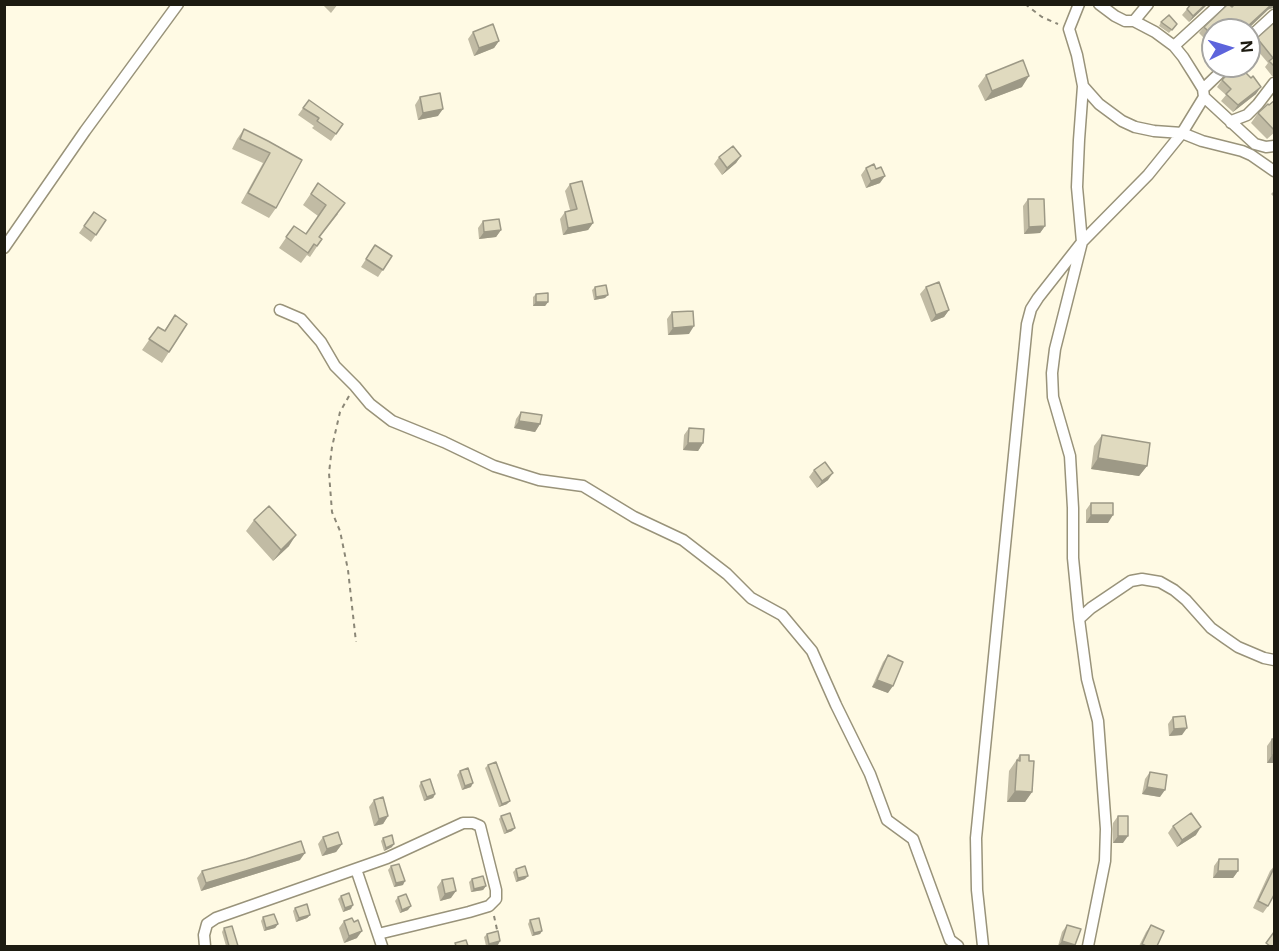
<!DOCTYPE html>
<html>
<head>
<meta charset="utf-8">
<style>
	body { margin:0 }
	#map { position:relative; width:1279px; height:951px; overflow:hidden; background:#fffae4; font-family:Inter,sans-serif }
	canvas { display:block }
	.frame { position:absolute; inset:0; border:6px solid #1d1b11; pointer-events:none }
	.north { position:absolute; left:1201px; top:18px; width:60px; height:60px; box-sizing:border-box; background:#fff; border:2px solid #a5a4a0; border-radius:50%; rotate:85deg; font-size:16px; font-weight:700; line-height:24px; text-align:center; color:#1d1b11 }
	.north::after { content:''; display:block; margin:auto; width:21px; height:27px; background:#5d64dc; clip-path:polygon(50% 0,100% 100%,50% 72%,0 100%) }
</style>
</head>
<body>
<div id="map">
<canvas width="1279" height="951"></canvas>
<div class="frame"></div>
<div class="north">N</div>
</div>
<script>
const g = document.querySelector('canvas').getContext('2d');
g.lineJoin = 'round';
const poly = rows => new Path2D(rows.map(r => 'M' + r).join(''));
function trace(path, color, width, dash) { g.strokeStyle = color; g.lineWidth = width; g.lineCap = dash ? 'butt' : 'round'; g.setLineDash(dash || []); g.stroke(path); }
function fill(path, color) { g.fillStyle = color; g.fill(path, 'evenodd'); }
const path = poly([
	[1025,4,1042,17,1058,24],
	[349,396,340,412,332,447,329,473,332,512,340,531,348,570,356,642],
	[494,916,498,934]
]);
const minor = poly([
	[1079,4,1069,29,1077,55,1083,86,1079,140,1077,187,1082,242,1055,349,1052,373,1053,397,1070,456,1073,508,1073,558,1079,619,1087,679,1098,721,1106,829,1105,861,1088,946],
	[1134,21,1148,4],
	[1249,38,1274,15],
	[1174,46,1220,4],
	[1083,86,1099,104,1122,121,1135,127,1154,131,1182,133,1202,141,1242,151,1251,155,1274,171],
	[1203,89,1227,66],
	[1204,97,1255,144,1266,147,1274,146],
	[1231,123,1234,120,1247,115,1258,104,1274,83],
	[4,248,85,131,178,4],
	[280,310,301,319,321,342,335,366,355,386,370,404,392,421,444,442,494,466,539,480,583,486,634,517,683,540,727,574,751,598,782,615,812,651,836,705,870,774,887,820,913,839,950,940,958,946],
	[1079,619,1091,608,1131,581,1142,579,1160,582,1174,590,1186,600,1211,628,1225,638,1238,647,1264,658,1274,660],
	[356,869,382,946],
	[205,946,204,935,207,924,216,918,387,858,463,823,473,823,480,826,496,890,496,899,489,906,469,912,378,934],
	[983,946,977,890,976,838,1027,324,1031,309,1038,298,1082,242,1148,175,1182,133,1204,97,1203,89,1195,76,1183,57,1174,46,1155,32,1134,21,1125,21,1115,16,1099,4]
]);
const wall = poly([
	[322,4,338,4,331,13],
	[1208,4,1189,22,1182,15,1187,9],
	[1232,7,1273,8,1213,30,1213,47,1199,33,1204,27],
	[1161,22,1177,24,1169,33,1159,26],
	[1275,22,1275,76,1272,76,1265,67,1268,63,1252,44,1257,38],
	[473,32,499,41,494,48,474,56,468,39],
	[986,75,1022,87,985,101,978,86],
	[1222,80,1256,94,1233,112,1221,101,1226,95,1217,87],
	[420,97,438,116,418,120,415,105],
	[309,100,343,124,331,141,312,128,314,126,298,115],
	[1275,100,1275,132,1267,139,1251,123,1258,113],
	[244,129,302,160,276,208,269,218,241,203,263,163,232,149,237,139],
	[741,156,736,163,722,175,714,164,719,157],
	[866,168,880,183,866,188,861,175],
	[318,183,338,214,320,237,322,239,310,257,307,255,301,263,279,248,294,226,306,234,318,216,303,205],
	[570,184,593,223,588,230,563,235,560,219,565,212,570,210,565,191],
	[1275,190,1275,198,1271,194],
	[1028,199,1045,226,1040,233,1024,234,1023,206],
	[94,212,106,220,91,242,79,233],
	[483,221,501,230,496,237,479,239,478,228],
	[375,245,392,256,378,277,361,267],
	[595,287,605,298,594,300,592,290],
	[926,287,949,310,944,317,931,322,920,294],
	[536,294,548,302,545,306,533,306,533,297],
	[672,312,689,334,668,335,667,319],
	[175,315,169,352,162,363,142,350,158,327,164,331],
	[521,412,540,424,535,432,514,428,516,419],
	[689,428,703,443,698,451,683,450,684,435],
	[1102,435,1147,466,1139,476,1091,469,1094,446],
	[814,470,828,480,817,488,809,477],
	[1091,503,1108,523,1086,523,1086,510],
	[254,520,289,546,273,561,246,531],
	[888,655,888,693,872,687,883,662],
	[1173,717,1182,735,1169,736,1168,724],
	[1272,739,1275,763,1267,763,1267,746],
	[1020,755,1029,761,1032,792,1025,802,1007,802,1009,771],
	[488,765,507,804,499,807,485,768],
	[1275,766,1275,807,1273,807,1273,768],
	[460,771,471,787,462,790,457,775],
	[1150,772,1160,797,1142,794,1145,779],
	[421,782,435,794,433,798,424,801,419,786],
	[374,800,388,816,383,824,374,826,369,807],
	[501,816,512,831,504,834,499,819],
	[1118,816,1123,843,1113,843,1113,823],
	[1173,826,1196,835,1177,847,1168,833],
	[323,837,342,844,336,852,322,856,318,844],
	[383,838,392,847,384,851,381,841],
	[246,859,300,860,201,891,197,878,202,871],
	[1219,859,1238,871,1233,878,1213,878,1214,866],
	[1275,865,1268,906,1263,913,1253,908,1270,871],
	[391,866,403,885,394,887,388,870],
	[516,869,525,879,516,882,513,872],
	[472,879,486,886,483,890,471,892,469,882],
	[442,880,451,898,440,901,437,887],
	[341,896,351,909,343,912,338,899],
	[398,897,408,910,400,913,395,901],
	[295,908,310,915,307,918,296,922,293,911],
	[263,917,278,924,275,928,264,931,261,921],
	[530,920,542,931,540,934,532,936,528,924],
	[344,921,354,922,357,938,344,943,339,928],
	[1067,925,1075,945,1074,946,1058,946,1062,932],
	[1151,925,1157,946,1139,946,1146,932],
	[224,928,238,946,226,946,222,932],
	[487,934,498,945,486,946,484,937]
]);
const shadedWall = poly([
	[1206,4,1208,4,1189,22,1193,16],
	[1272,4,1275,4,1275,8,1273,8,1269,9,1247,30,1248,26],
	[499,41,494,48,474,56,479,48],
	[1029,76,1022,87,985,101,992,91],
	[1261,87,1256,94,1233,112,1238,105],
	[443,109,438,116,418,120,423,113],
	[741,156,736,163,722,175,727,168],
	[885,176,880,183,866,188,871,181],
	[593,223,588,230,563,235,568,228],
	[1045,226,1040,233,1024,234,1029,227],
	[501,230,496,237,479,239,484,232],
	[608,295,605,298,594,300,596,297],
	[536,302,548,302,545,306,533,306],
	[949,310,944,317,931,322,936,315],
	[694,326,689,334,668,335,673,328],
	[519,421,540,424,535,432,514,428],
	[688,443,703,443,698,451,683,450],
	[1098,458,1147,466,1139,476,1091,469],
	[833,473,828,480,817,488,822,481],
	[1091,515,1113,515,1108,523,1086,523],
	[296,535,289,546,273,561,281,550],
	[877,680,893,686,888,693,872,687],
	[1187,728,1182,735,1169,736,1174,729],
	[1272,755,1275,755,1275,763,1267,763],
	[473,783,471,787,462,790,465,786],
	[1147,787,1165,790,1160,797,1142,794],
	[1015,791,1032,792,1025,802,1007,802],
	[435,794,433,798,424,801,427,797],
	[510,801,507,804,499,807,502,804],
	[388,816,383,824,374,826,379,819],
	[1201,827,1196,835,1177,847,1182,840],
	[515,828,512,831,504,834,507,831],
	[1118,836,1128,836,1123,843,1113,843],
	[342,844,336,852,322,856,327,849],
	[394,844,392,847,384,851,386,848],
	[305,853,300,860,201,891,206,883],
	[1218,871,1238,871,1233,878,1213,878],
	[528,876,525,879,516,882,518,878],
	[405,881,403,885,394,887,396,883],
	[486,886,483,890,471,892,474,889],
	[456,891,451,898,440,901,445,894],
	[353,905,351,909,343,912,345,908],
	[411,906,408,910,400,913,402,910],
	[310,915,307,918,296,922,299,918],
	[278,924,275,928,264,931,266,928],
	[362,931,357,938,344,943,349,936],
	[542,931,540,934,532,936,534,933],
	[500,941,498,945,487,946,489,944],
	[1062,941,1075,945,1074,946,1058,946]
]);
const building = poly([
	[1191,4,1206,4,1193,16,1187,9,1191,4],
	[1228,4,1232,7,1235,4,1272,4,1248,26,1246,30,1213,30,1213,36,1204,27,1228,4],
	[1169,15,1177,24,1172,30,1161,22,1169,15],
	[1275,22,1275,67,1269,61,1273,58,1257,38,1275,22],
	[493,24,499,41,479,48,473,32,493,24],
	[1023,60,1029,76,992,91,986,75,1023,60],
	[1235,66,1239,66,1251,78,1253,76,1261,87,1238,105,1226,94,1231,89,1222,80,1235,66],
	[440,93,443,109,423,113,420,97,440,93],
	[309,100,343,124,336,134,317,121,319,118,303,108,309,100],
	[1275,100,1275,129,1274,130,1258,113,1268,104,1269,105,1275,100],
	[244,129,268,141,302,160,276,208,248,193,270,153,240,139,244,129],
	[733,146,741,156,727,168,719,157,733,146],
	[874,164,876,169,881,167,885,176,871,181,866,168,874,164],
	[582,181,593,223,568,228,565,212,577,209,570,184,582,181],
	[318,183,345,203,319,237,322,239,317,246,314,244,308,253,286,237,294,226,306,234,326,205,311,194,318,183],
	[1028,199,1044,199,1045,226,1029,227,1028,199],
	[94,212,106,220,96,235,84,226,94,212],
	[499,219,501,230,484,232,483,221,499,219],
	[375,245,392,256,383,270,366,259,375,245],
	[939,282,949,310,936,315,926,287,939,282],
	[606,285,608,295,596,297,595,287,606,285],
	[548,293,548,302,536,302,536,294,548,293],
	[693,311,694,326,673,328,672,312,693,311],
	[175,315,187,324,169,352,149,339,158,327,165,331,175,315],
	[521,412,542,415,540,424,519,421,521,412],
	[689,428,704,429,703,443,688,443,689,428],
	[1102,435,1150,443,1147,466,1098,458,1102,435],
	[825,462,833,473,822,481,814,470,825,462],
	[1091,503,1113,503,1113,515,1091,515,1091,503],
	[269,506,296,535,281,550,254,520,269,506],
	[888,655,903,662,893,686,877,680,888,655],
	[1185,716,1187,728,1174,729,1173,717,1185,716],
	[1272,739,1275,739,1275,755,1272,755,1272,739],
	[1020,755,1029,755,1029,761,1034,761,1032,792,1015,791,1017,760,1020,761,1020,755],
	[496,762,510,801,502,804,488,765,496,762],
	[468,768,473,783,465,786,460,771,468,768],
	[1150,772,1167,775,1165,790,1147,787,1150,772],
	[430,779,435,794,427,797,421,782,430,779],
	[383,797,388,816,379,819,374,800,383,797],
	[510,813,515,828,507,831,501,816,510,813],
	[1191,813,1201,827,1182,840,1173,826,1191,813],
	[1118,816,1128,816,1128,836,1118,836,1118,816],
	[338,832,342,844,327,849,323,837,338,832],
	[392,835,394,844,386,848,383,838,392,835],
	[301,841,305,853,206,883,202,871,246,859,301,841],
	[1219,859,1238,859,1238,871,1218,871,1219,859],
	[399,864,405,881,396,883,391,866,399,864],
	[525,866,528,876,518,878,516,869,525,866],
	[1275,866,1275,893,1268,906,1258,901,1275,866],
	[483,876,486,886,474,889,472,879,483,876],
	[453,878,456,891,445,894,442,880,453,878],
	[349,893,353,905,345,908,341,896,349,893],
	[406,894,411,906,402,910,398,897,406,894],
	[307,904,310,915,299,918,295,908,307,904],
	[274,914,278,924,266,928,263,917,274,914],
	[352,918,354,922,358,920,362,931,349,936,344,921,352,918],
	[539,918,542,931,534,933,530,920,539,918],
	[1067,925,1081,929,1075,945,1062,941,1067,925],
	[1151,925,1164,931,1157,946,1146,946,1142,944,1151,925],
	[232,926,238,946,229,946,224,928,232,926],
	[498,931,500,941,489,944,487,934,498,931],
	[1274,932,1275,946,1270,946,1266,943,1274,932],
	[466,940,468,946,456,946,455,943,466,940]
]);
trace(minor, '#99937a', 13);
trace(path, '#8b8777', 2, [4.5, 4.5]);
trace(minor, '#fff', 10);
fill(wall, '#c1bba4');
fill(shadedWall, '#9d9986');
fill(building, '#e0dabf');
trace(building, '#9d9986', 1.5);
</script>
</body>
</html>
